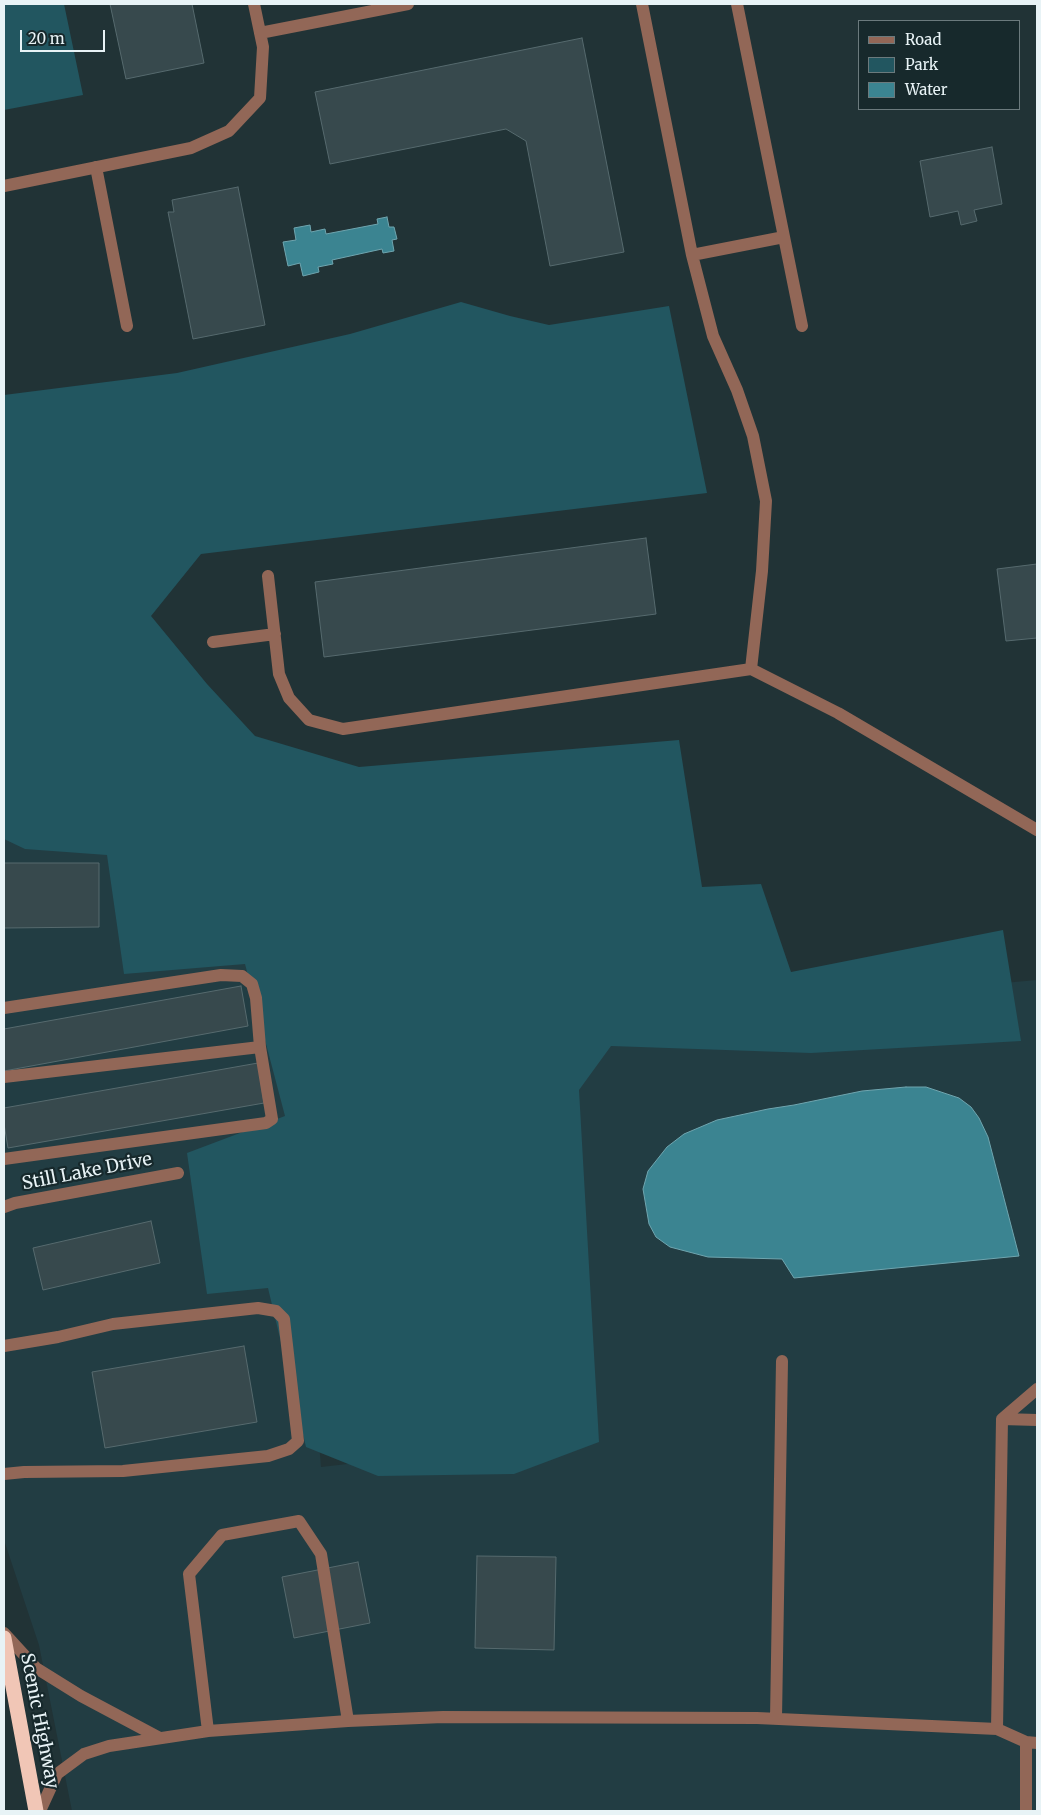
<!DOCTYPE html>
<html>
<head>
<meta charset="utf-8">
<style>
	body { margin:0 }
	#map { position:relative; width:1041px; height:1815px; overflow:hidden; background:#213336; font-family:Merriweather,serif }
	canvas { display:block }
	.frame { position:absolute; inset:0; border:5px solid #e8f3f6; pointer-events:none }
	.legend { position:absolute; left:858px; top:20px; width:162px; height:90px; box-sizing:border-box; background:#17292c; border:1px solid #6b7a7d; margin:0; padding:6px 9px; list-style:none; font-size:15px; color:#e8f3f6 }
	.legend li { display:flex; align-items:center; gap:10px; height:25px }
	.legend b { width:25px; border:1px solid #6b7a7d }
	.scale { position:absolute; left:20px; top:30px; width:85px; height:22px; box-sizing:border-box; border:2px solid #e8f3f6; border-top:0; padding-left:6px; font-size:15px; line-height:18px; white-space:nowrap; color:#e8f3f6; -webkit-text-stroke:4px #17292c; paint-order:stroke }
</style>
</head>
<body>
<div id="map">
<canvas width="1041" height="1815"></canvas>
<div class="frame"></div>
<ul class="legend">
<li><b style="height:6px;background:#926757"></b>Road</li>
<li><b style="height:14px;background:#225660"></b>Park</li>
<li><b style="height:14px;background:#3b8491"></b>Water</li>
</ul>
<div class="scale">20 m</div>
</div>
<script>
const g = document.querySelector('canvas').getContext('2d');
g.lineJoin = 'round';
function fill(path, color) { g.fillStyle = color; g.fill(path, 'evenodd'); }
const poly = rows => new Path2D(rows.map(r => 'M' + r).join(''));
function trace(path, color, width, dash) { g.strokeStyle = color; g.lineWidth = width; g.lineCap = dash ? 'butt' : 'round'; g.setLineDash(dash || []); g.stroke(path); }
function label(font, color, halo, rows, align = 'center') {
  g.font = font + ' Merriweather,serif'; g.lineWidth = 4.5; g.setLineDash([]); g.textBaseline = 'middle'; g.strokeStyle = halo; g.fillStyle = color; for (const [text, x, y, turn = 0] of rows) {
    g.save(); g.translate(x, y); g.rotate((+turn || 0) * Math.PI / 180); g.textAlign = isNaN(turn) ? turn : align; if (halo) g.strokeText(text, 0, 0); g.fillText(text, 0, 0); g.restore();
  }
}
const built = poly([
	[227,814,286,1033,321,1467,584,1437,564,1022,1037,980,1037,1811,72,1811,39,1645,4,1540,4,834]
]);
const green = poly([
	[4,4,64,4,83,95,4,110],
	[461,302,510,316,549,325,669,306,707,493,201,554,151,616,207,684,255,736,359,767,679,740,702,887,761,884,791,972,1003,930,1021,1041,811,1053,611,1046,579,1090,599,1442,514,1474,378,1476,306,1447,268,1288,207,1294,187,1153,285,1116,245,964,124,974,107,855,25,849,4,839,4,395,177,373,350,334]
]);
const water = poly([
	[387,217,389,227,394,227,397,239,392,240,394,251,383,253,382,249,332,260,333,264,318,267,319,272,303,276,300,263,288,266,283,242,296,240,294,228,310,225,311,232,325,229,326,234,378,224,377,219,387,217],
	[906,1087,926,1087,959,1098,971,1107,979,1118,988,1137,1019,1256,794,1278,782,1259,708,1257,670,1247,656,1237,649,1224,643,1189,648,1171,667,1147,684,1134,717,1120,768,1109,794,1105,862,1091,906,1087]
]);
const building = poly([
	[110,4,192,4,204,63,126,79,110,4],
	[582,38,624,252,550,266,526,141,506,129,330,164,315,92,582,38],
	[992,147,1002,204,974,210,977,221,961,225,958,211,930,217,920,161,992,147],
	[238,187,265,325,193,339,168,212,174,212,172,200,238,187],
	[646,538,656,614,324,657,315,582,646,538],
	[1037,564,1037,638,1006,641,997,569,1037,564],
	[4,863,99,863,99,927,4,928,4,863],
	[241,986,248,1026,4,1071,4,1029,241,986],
	[258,1063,264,1103,8,1148,4,1124,4,1108,258,1063],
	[151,1221,160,1263,43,1290,33,1248,151,1221],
	[244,1346,257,1422,105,1448,92,1372,244,1346],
	[477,1556,556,1557,554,1650,475,1648,477,1556],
	[358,1562,370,1623,294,1638,282,1577,358,1562]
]);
const minor = poly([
	[642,4,692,255,784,237],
	[737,4,802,326],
	[260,33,408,4],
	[96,167,127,326],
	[4,186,191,148,229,131,260,98,263,47,254,4],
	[268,576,279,674,289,698,309,720,343,729,751,669,762,571,766,501,753,436,737,390,713,336,692,255],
	[213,642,275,634],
	[751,669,838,713,1037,830],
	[4,1008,221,975,242,976,252,984,256,998,260,1047,272,1119,266,1123,4,1159],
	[4,1077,260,1047],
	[4,1207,15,1203,178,1173],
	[4,1346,58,1337,113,1324,258,1308,276,1311,284,1319,298,1441,289,1449,268,1456,123,1471,24,1472,4,1474],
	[1002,1419,1037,1389],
	[4,1633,36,1668,81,1696,158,1737],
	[776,1718,782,1361],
	[997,1729,1002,1419,1037,1420],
	[208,1731,189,1574,222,1535,299,1521,321,1554,348,1721],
	[40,1811,57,1774,84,1754,109,1746,208,1731,348,1721,443,1717,757,1718,997,1729,1026,1742,1037,1743],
	[1026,1811,1026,1742]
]);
const highway = poly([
	[4,1638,36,1811]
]);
const streetNames = [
	["Still Lake Drive",87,1172,-11],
	["Scenic Highway",39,1721,79]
];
fill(built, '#223d43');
fill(green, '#225660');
fill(water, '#3b8491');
trace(water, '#6fa5af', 1);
fill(building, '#37494d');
trace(building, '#566a6e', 1);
trace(minor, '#926757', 12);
trace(highway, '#f1c6b6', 15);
label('18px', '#e8f3f6', '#17292c', streetNames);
</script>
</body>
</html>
